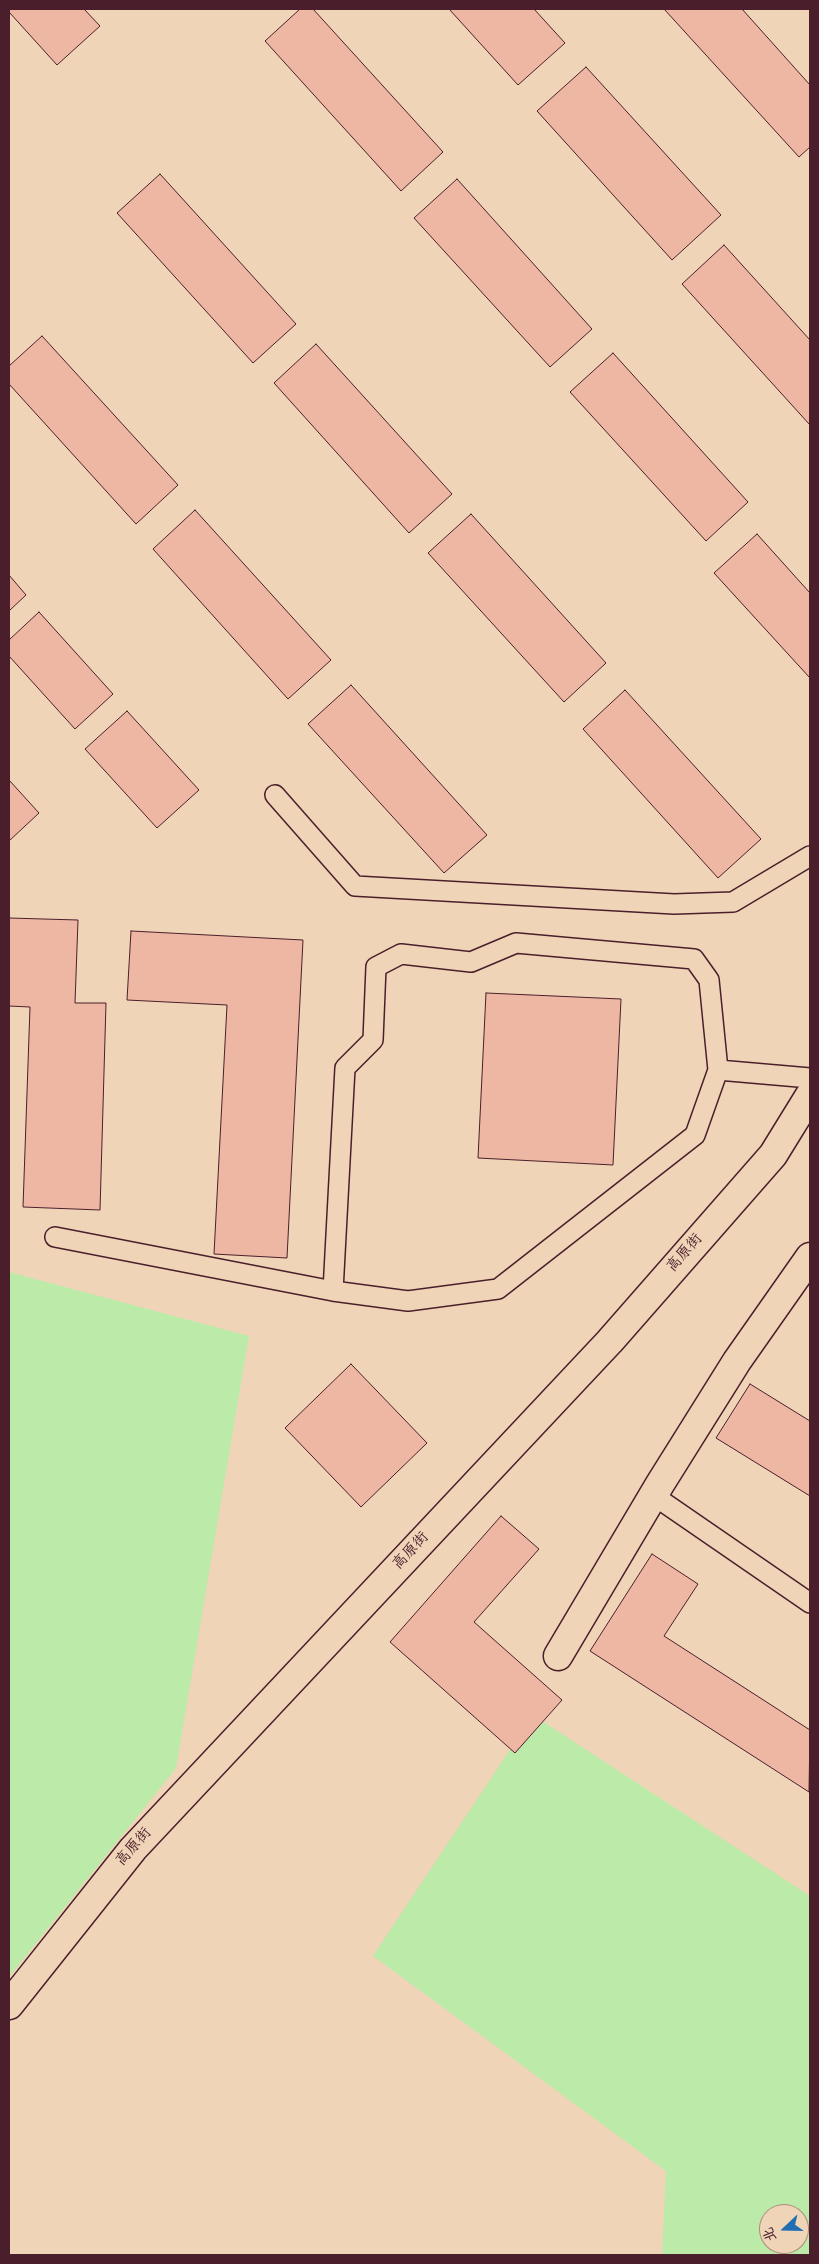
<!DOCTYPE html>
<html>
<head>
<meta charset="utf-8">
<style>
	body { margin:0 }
	#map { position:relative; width:819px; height:2264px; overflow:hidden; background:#f0d4b7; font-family:Dekko,"LXGW WenKai TC",sans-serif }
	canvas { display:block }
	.frame { position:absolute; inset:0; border:10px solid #4a1f2b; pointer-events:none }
	.north { position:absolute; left:759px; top:2204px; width:50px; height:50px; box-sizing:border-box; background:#f0d4b7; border:1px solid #ae8c7f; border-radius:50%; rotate:249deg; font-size:14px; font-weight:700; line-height:20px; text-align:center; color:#4a1f2b }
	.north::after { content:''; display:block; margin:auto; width:18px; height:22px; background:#1f6fb2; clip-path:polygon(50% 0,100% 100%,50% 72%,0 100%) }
</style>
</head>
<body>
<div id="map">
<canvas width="819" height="2264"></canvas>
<div class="frame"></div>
<div class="north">北</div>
</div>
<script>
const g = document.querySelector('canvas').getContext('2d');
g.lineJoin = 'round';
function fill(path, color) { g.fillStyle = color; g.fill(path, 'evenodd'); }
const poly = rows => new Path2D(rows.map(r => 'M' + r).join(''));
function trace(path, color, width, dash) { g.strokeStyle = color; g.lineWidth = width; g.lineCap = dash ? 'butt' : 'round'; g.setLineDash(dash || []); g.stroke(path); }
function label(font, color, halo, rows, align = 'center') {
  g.font = font + ' Dekko,"LXGW WenKai TC",sans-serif'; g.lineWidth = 4; g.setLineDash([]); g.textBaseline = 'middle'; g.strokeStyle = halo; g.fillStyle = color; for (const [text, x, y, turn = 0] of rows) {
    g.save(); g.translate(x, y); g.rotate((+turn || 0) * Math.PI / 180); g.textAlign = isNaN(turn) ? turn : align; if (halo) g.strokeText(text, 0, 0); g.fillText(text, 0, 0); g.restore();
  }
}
const green = poly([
	[9,1272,249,1336,176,1768,9,1977],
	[533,1715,810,1896,810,2255,662,2255,666,2171,373,1956],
	[769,2214,799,2214,799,2244,769,2244]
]);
const building = poly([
	[9,9,84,9,100,26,57,65,9,12,9,9],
	[300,9,313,9,443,152,401,191,265,41,300,9],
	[449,9,534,9,565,43,518,85,449,9],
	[664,9,742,9,810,85,810,147,799,157,664,9],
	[586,67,721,215,672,260,537,111,586,67],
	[160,174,296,324,253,363,117,213,160,174],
	[457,179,592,329,550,367,414,218,457,179],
	[724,245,810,340,810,425,682,284,724,245],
	[42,336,178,485,136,524,9,384,9,366,42,336],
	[316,344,452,494,409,533,274,383,316,344],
	[613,353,748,502,706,541,570,392,613,353],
	[195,510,331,660,288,699,153,549,195,510],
	[471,514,606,663,564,702,428,553,471,514],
	[757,534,810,593,810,678,714,573,757,534],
	[9,575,26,595,9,611,9,575],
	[39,612,113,694,75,729,9,656,9,640,39,612],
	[351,685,487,835,444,873,308,724,351,685],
	[625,690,761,839,718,878,583,729,625,690],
	[127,711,199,790,157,828,85,749,127,711],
	[9,780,39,813,9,841,9,780],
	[9,918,78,920,75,1003,106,1003,100,1210,23,1207,30,1007,9,1006,9,918],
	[131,931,303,940,287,1258,214,1254,227,1005,127,1000,131,931],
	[486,993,621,999,613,1165,478,1158,486,993],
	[351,1364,427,1443,361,1507,285,1428,351,1364],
	[750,1384,810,1421,810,1496,716,1438,750,1384],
	[501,1516,539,1549,474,1622,562,1700,515,1753,390,1642,501,1516],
	[652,1554,698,1584,664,1636,810,1730,809,1792,590,1651,652,1554]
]);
const lane = poly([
	[275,795,355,886,674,904,733,902,810,856],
	[718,1070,810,1078],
	[55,1237,333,1291,408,1301,498,1289,695,1135,718,1070,709,980,694,959,516,943,471,962,401,954,376,967,373,1040,345,1068,333,1291],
	[653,1495,810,1603]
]);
const street = poly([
	[558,1656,660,1484,737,1361,810,1257],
	[9,2005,133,1849,610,1341,773,1155,810,1095]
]);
const streetNames = [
	["高原街",686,1254,-49],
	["高原街",412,1552,-47],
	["高原街",135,1848,-49]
];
fill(green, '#bceaa8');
fill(building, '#eeb7a3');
trace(building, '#4a1f2b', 1);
trace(lane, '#4a1f2b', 22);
trace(street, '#4a1f2b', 31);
trace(lane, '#f0d4b7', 19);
trace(street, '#f0d4b7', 28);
label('15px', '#4a1f2b', '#f0d4b7', streetNames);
</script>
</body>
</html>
